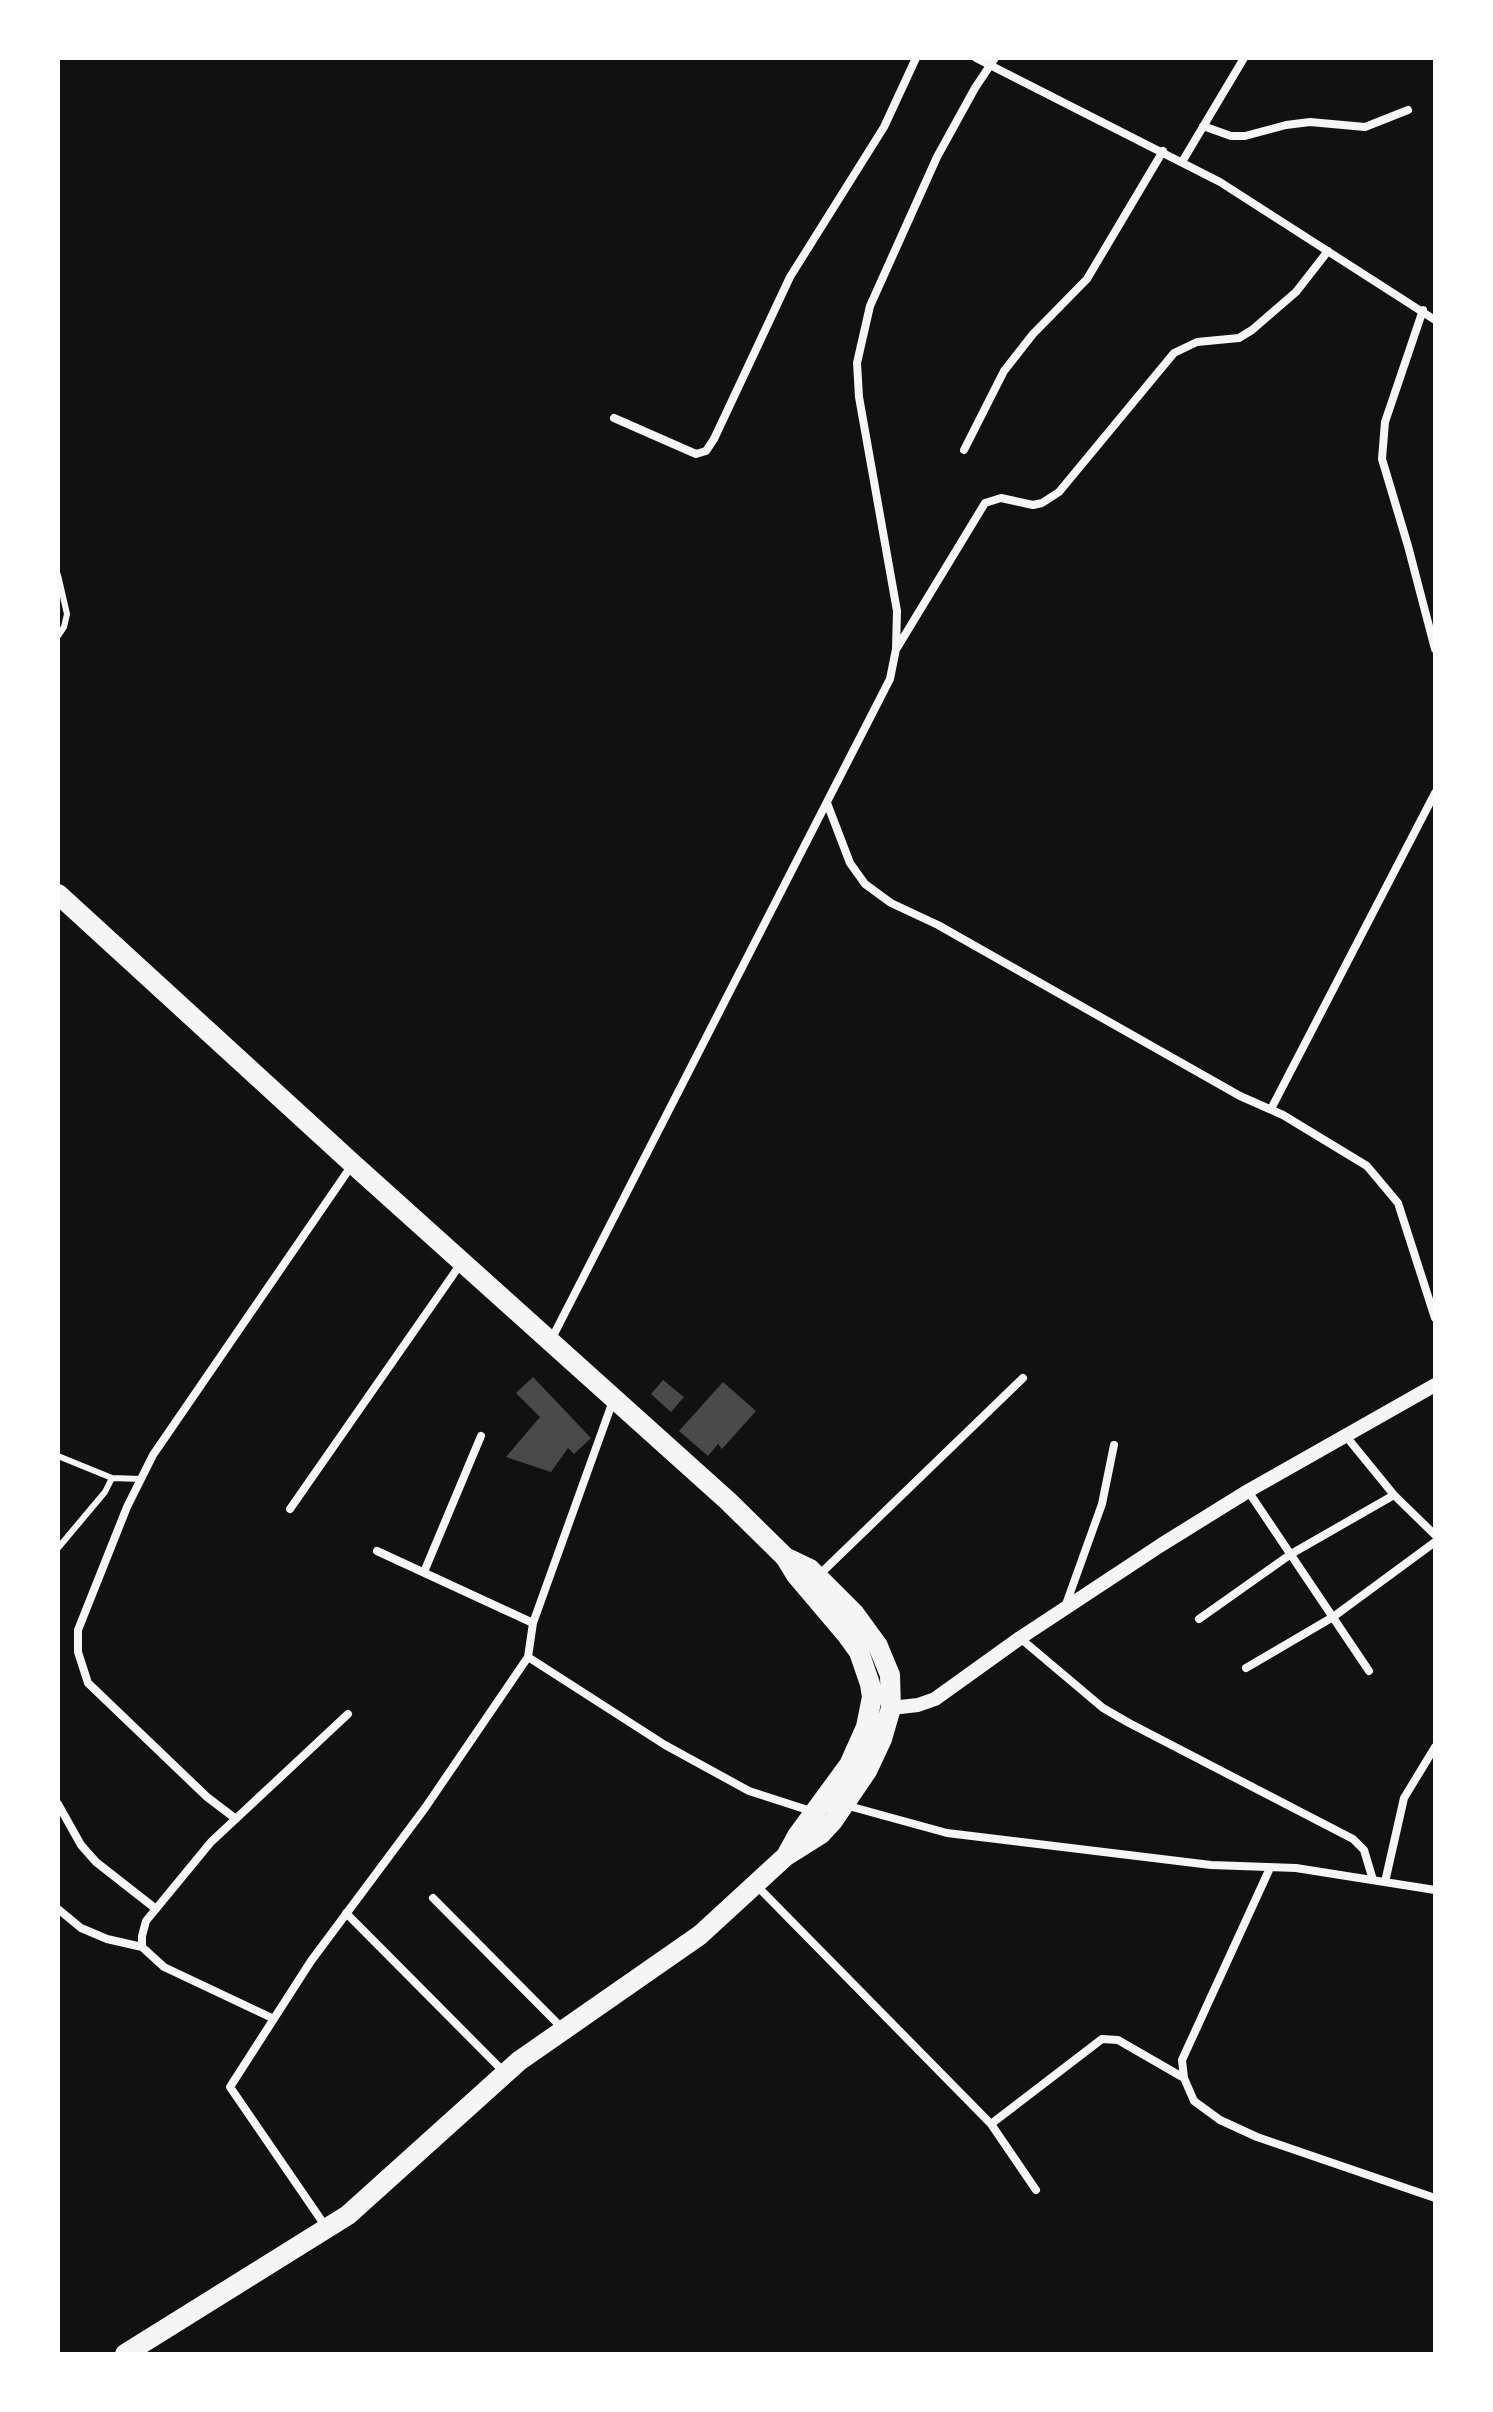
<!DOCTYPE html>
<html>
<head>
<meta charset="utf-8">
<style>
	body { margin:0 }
	#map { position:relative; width:1493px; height:2412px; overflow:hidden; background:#111; font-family:Cabin,sans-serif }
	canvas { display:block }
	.frame { position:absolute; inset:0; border:60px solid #fff; pointer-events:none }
</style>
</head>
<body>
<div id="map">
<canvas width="1493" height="2412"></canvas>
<div class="frame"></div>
</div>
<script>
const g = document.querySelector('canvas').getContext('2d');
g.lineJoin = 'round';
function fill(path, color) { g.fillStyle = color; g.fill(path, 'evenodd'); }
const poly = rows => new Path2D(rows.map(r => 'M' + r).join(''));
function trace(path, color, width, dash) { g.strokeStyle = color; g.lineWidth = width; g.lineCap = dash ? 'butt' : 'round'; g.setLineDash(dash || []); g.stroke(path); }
const building = poly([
	[533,1377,591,1438,574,1454,568,1448,551,1472,506,1457,540,1417,516,1393],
	[663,1380,684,1397,671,1412,651,1394],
	[723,1382,756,1411,722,1449,718,1444,708,1456,679,1431]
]);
const service = poly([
	[58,575,67,614,64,627,58,636],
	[58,1456,112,1478,141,1479],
	[58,1548,105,1492,112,1478]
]);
const minor = poly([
	[976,58,1220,182,1435,320],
	[1203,126,1231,136,1245,136,1286,125,1310,122,1365,127,1408,110],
	[1182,162,1244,58],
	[1423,310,1385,422,1382,459,1408,546,1435,649],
	[614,418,696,454,706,451,714,439,790,277,884,127,916,58],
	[964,450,1004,371,1033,334,1087,279,1163,151],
	[897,648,985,503,1001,498,1033,505,1042,503,1059,492,1174,353,1197,342,1239,338,1252,330,1296,292,1328,251],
	[827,803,850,863,865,884,891,903,938,925,1240,1096,1283,1115,1367,1166,1398,1203,1435,1318],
	[1271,1109,1435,793],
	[551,1340,890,679,896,649,897,611,859,397,857,363,870,306,937,157,975,88,995,58],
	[1345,1435,1394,1495,1435,1535],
	[1248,1491,1369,1671],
	[290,1509,462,1262],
	[377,1551,533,1623],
	[424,1572,481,1436],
	[819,1575,1023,1378],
	[1065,1607,1102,1504,1114,1445],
	[1199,1619,1291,1554,1394,1495],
	[1020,1638,1103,1708,1129,1723,1353,1839,1364,1850,1373,1880],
	[528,1657,665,1745,749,1791,814,1812],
	[1246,1668,1333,1617,1435,1542],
	[58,1804,81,1845,96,1862,156,1909],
	[845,1805,947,1833,1211,1865,1296,1868,1435,1890],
	[236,1819,207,1797,88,1683,78,1652,78,1630,127,1507,153,1455,352,1165],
	[1270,1868,1182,2060,1184,2078,1194,2101,1220,2120,1257,2137,1435,2198],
	[1385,1882,1404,1798,1435,1747],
	[756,1885,991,2124,1036,2190],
	[433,1898,562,2028],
	[58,1909,81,1928,107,1939,142,1947],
	[346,1913,505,2073],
	[272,2018,164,1967,142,1947,142,1936,146,1921,211,1842,348,1714],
	[991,2124,1102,2039,1118,2040,1184,2078],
	[326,2227,230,2087,311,1961,425,1808,528,1657,533,1623,614,1398]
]);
const tertiary = poly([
	[891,1708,918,1705,935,1699,1020,1638,1161,1545,1248,1491,1435,1385]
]);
const trunk = poly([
	[58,894,353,1164,728,1501,785,1557,796,1575,846,1634,859,1652,870,1684,872,1697,866,1727,849,1765,797,1836,786,1856],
	[125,2354,348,2215,519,2061,700,1935,786,1856,821,1834,833,1821,867,1771,882,1739,891,1708,890,1675,878,1646,854,1613,810,1569,785,1557]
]);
fill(building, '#4a4a4a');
trace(service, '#f5f5f5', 6);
trace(minor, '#f5f5f5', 8);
trace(tertiary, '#f5f5f5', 14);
trace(trunk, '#f5f5f5', 20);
</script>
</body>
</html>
